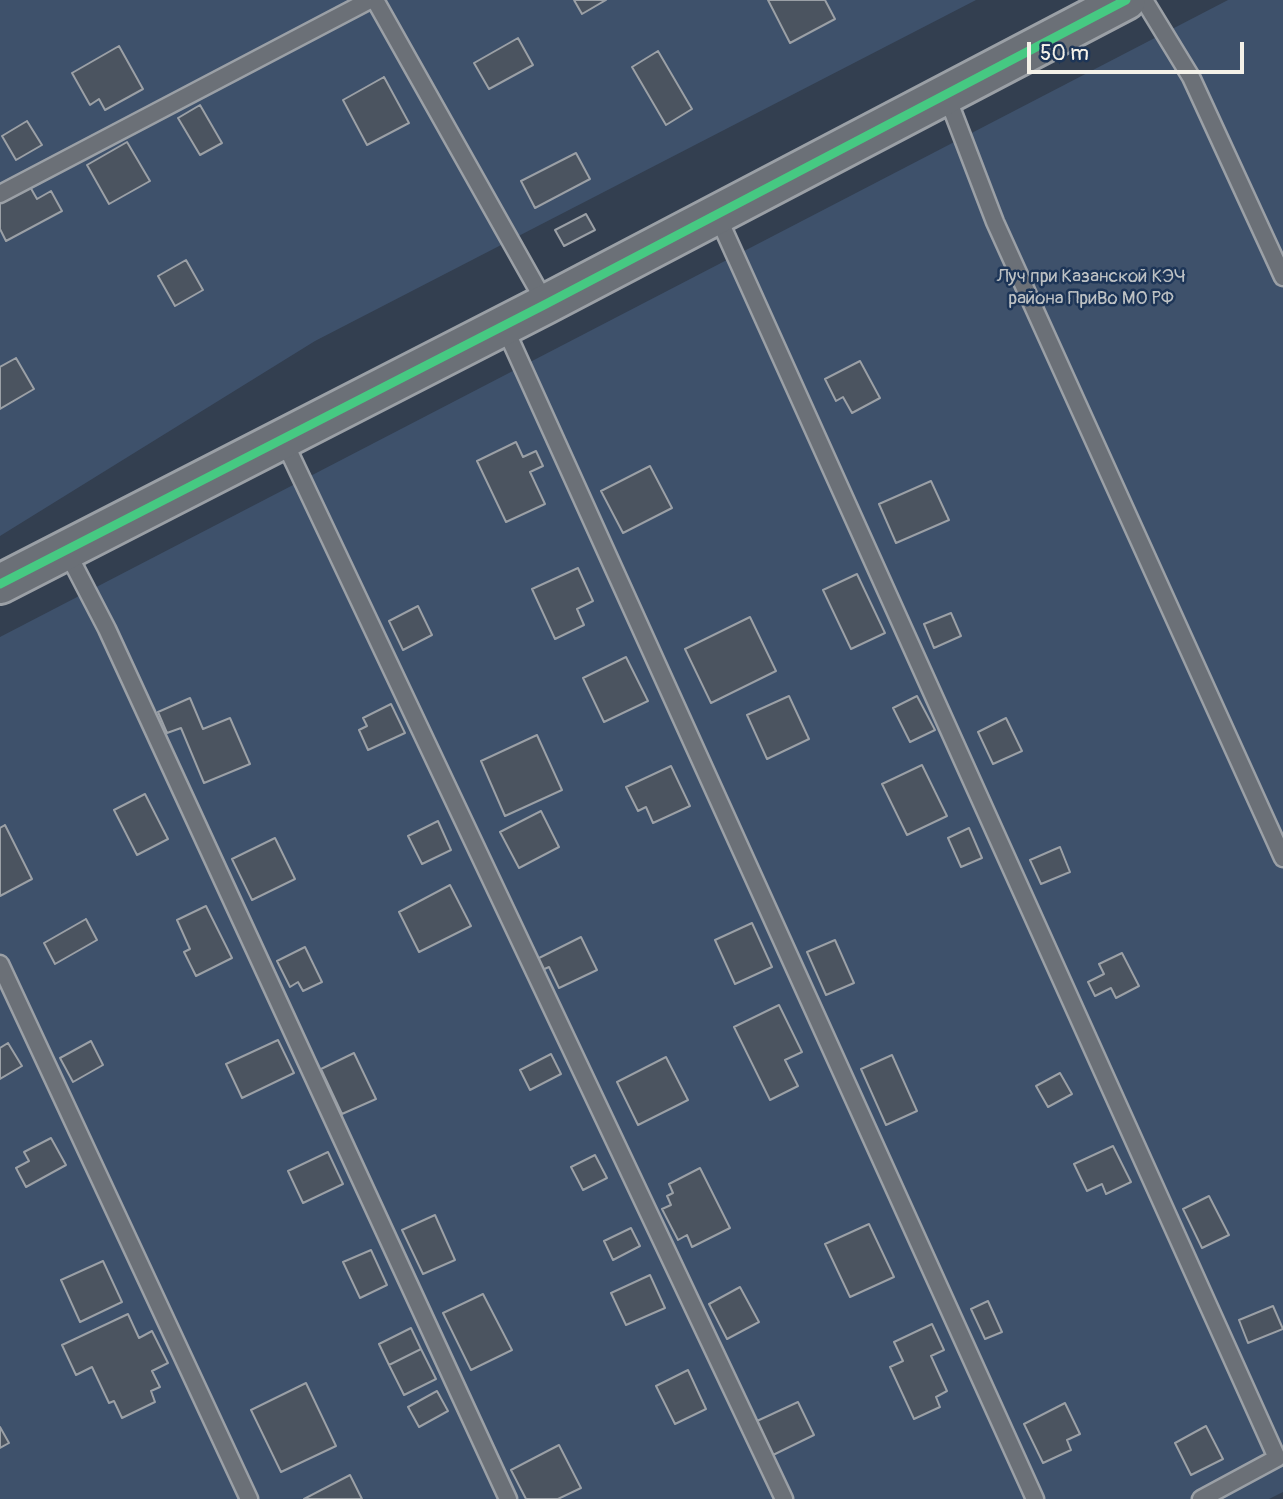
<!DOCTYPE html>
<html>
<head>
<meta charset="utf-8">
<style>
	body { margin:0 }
	#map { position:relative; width:1283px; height:1499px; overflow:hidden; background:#333f50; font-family:Pangolin,sans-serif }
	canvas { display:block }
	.scale { position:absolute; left:1027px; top:42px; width:217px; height:32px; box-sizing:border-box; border:4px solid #f4f1e8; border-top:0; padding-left:9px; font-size:21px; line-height:24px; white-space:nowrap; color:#f4f1e8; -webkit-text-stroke:5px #1d3557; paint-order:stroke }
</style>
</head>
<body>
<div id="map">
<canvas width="1283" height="1499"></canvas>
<div class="scale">50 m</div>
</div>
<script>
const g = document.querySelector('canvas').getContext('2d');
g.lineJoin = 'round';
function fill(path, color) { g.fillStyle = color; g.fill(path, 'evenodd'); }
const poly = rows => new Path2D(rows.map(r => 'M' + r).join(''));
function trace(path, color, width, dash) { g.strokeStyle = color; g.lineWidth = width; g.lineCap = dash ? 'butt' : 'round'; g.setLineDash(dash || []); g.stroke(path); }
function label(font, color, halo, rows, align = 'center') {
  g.font = font + ' Pangolin,sans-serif'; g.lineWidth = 5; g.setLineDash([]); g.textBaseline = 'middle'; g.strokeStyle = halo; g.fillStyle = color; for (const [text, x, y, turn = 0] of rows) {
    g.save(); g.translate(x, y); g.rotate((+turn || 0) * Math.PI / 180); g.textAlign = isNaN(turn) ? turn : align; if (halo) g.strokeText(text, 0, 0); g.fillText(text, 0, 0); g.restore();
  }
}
const green = poly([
	[0,0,976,0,315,341,0,536],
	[1228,0,1283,0,1283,1492,1269,1499,0,1499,0,637]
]);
const building = poly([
	[574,0,606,0,582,14,574,0],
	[768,0,825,0,835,19,790,43,768,0],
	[518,38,533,65,489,89,474,63,518,38],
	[119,46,143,89,105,110,99,99,90,105,72,73,119,46],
	[658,51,692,109,666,125,632,67,658,51],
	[384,77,409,123,367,145,343,100,384,77],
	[200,105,222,143,200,155,178,118,200,105],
	[27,121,42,145,16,160,2,136,27,121],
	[127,142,150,181,109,204,87,165,127,142],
	[576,153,590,179,535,208,521,181,576,153],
	[29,185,37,199,51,191,62,211,6,241,0,229,0,200,29,185],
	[586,214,595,230,564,246,555,230,586,214],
	[186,260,203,290,175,306,158,276,186,260],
	[16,358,34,389,0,409,0,367,16,358],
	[860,361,880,398,852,413,843,397,836,401,825,379,860,361],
	[516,442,523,457,536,451,543,466,530,472,545,504,506,522,477,461,516,442],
	[650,466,672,508,623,533,601,491,650,466],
	[931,481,949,520,896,543,879,504,931,481],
	[578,568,593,601,577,609,584,625,555,639,532,589,578,568],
	[857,574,885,633,851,649,823,590,857,574],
	[418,606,432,635,403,650,389,621,418,606],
	[951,613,961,636,934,648,924,624,951,613],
	[750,617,776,671,711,703,685,649,750,617],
	[626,657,648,701,604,722,583,678,626,657],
	[789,696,809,739,767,759,747,715,789,696],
	[917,696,935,730,910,742,893,708,917,696],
	[190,698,203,729,230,718,250,764,204,783,181,728,167,733,158,712,190,698],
	[391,704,405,733,368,750,359,730,367,726,363,718,391,704],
	[1006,718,1022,751,993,764,978,732,1006,718],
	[537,735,562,790,505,816,481,761,537,735],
	[922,765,947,816,907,835,882,784,922,765],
	[671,766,690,806,653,823,646,807,638,811,626,787,671,766],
	[145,794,168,839,137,855,114,810,145,794],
	[541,811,559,847,519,868,500,832,541,811],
	[438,821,451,850,422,864,408,836,438,821],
	[5,825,32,879,0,896,0,828,5,825],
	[969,828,982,858,961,867,948,838,969,828],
	[275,838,295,879,252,900,232,859,275,838],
	[1060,847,1070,872,1041,884,1030,860,1060,847],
	[450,885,471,926,419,952,399,912,450,885],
	[206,906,232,958,196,976,184,952,190,949,177,920,206,906],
	[86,919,97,940,55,964,44,943,86,919],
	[752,923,772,967,735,984,715,940,752,923],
	[581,937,597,970,559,988,549,967,542,970,537,959,581,937],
	[835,940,854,983,826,995,807,952,835,940],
	[305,947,322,982,303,991,298,982,290,987,277,961,305,947],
	[1122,953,1139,986,1116,998,1111,988,1095,996,1088,982,1104,974,1099,964,1122,953],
	[779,1005,802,1052,785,1060,798,1086,770,1100,734,1027,779,1005],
	[278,1040,294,1073,242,1098,226,1064,278,1040],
	[91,1041,103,1065,73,1082,60,1058,91,1041],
	[8,1043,22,1066,0,1079,0,1048,8,1043],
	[354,1053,376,1099,342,1114,321,1069,354,1053],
	[551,1054,561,1074,530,1090,520,1070,551,1054],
	[892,1055,917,1111,886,1125,861,1069,892,1055],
	[666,1057,688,1100,638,1125,617,1082,666,1057],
	[1060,1073,1072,1094,1048,1107,1036,1086,1060,1073],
	[51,1138,66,1165,26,1187,16,1168,29,1161,24,1152,51,1138],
	[1113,1146,1131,1182,1106,1194,1102,1184,1087,1191,1074,1164,1113,1146],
	[328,1152,343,1184,303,1203,288,1171,328,1152],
	[595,1155,607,1178,583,1190,571,1167,595,1155],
	[700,1168,730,1228,692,1247,687,1235,678,1240,662,1209,671,1205,667,1196,673,1193,669,1184,700,1168],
	[1209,1196,1229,1235,1202,1248,1183,1209,1209,1196],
	[435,1215,455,1260,423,1274,402,1230,435,1215],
	[869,1224,894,1277,850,1297,825,1244,869,1224],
	[631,1228,640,1246,613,1260,604,1241,631,1228],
	[371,1250,387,1285,360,1298,343,1262,371,1250],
	[103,1261,122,1302,80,1322,61,1280,103,1261],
	[650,1275,665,1308,626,1325,611,1293,650,1275],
	[740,1287,759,1322,727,1339,709,1304,740,1287],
	[483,1294,512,1350,471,1370,443,1313,483,1294],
	[988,1301,1002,1332,985,1339,971,1309,988,1301],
	[1273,1306,1283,1329,1248,1343,1239,1320,1273,1306],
	[128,1314,139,1338,152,1331,168,1363,152,1371,160,1387,151,1391,155,1402,122,1418,114,1401,109,1403,92,1367,76,1375,62,1345,128,1314],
	[932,1324,944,1350,931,1356,947,1391,936,1397,940,1407,914,1419,890,1367,903,1361,894,1342,932,1324],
	[411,1328,421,1349,389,1365,379,1344,411,1328],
	[421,1349,436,1379,404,1395,389,1365,421,1349],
	[688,1370,706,1409,675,1424,656,1386,688,1370],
	[306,1383,336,1446,281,1472,251,1410,306,1383],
	[437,1391,448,1411,419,1427,408,1407,437,1391],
	[798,1402,814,1435,773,1455,757,1421,798,1402],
	[1065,1403,1080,1434,1067,1440,1071,1450,1043,1463,1024,1424,1065,1403],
	[1206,1426,1223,1459,1191,1475,1175,1443,1206,1426],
	[0,1427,9,1443,0,1448,0,1427],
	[559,1445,581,1488,558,1499,526,1499,511,1470,559,1445],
	[350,1475,362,1499,304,1499,350,1475]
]);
const service = poly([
	[375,0,546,304],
	[1144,0,1191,77,1283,277],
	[946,94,995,222,1283,858],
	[0,194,370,0],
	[717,215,1277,1458,1201,1499],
	[504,326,1035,1499],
	[283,439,784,1499],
	[66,550,107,629,508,1499],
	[0,964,249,1499]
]);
const tertiary = poly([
	[0,584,546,304,1126,0]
]);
const cycleway = poly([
	[0,584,546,304,1126,0]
]);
const parkNames = [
	["Луч при Казанской КЭЧ",1091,277],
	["района ПриВо МО РФ",1091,299]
];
fill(green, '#3e516b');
fill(building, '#4b5460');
trace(building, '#9ba0a6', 2);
trace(service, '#9ba0a6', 21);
trace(tertiary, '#9ba0a6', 44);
trace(service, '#6b7077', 16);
trace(tertiary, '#6b7077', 38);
trace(cycleway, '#46c982', 9);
label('19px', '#bec2c4', '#1d3557', parkNames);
</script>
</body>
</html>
